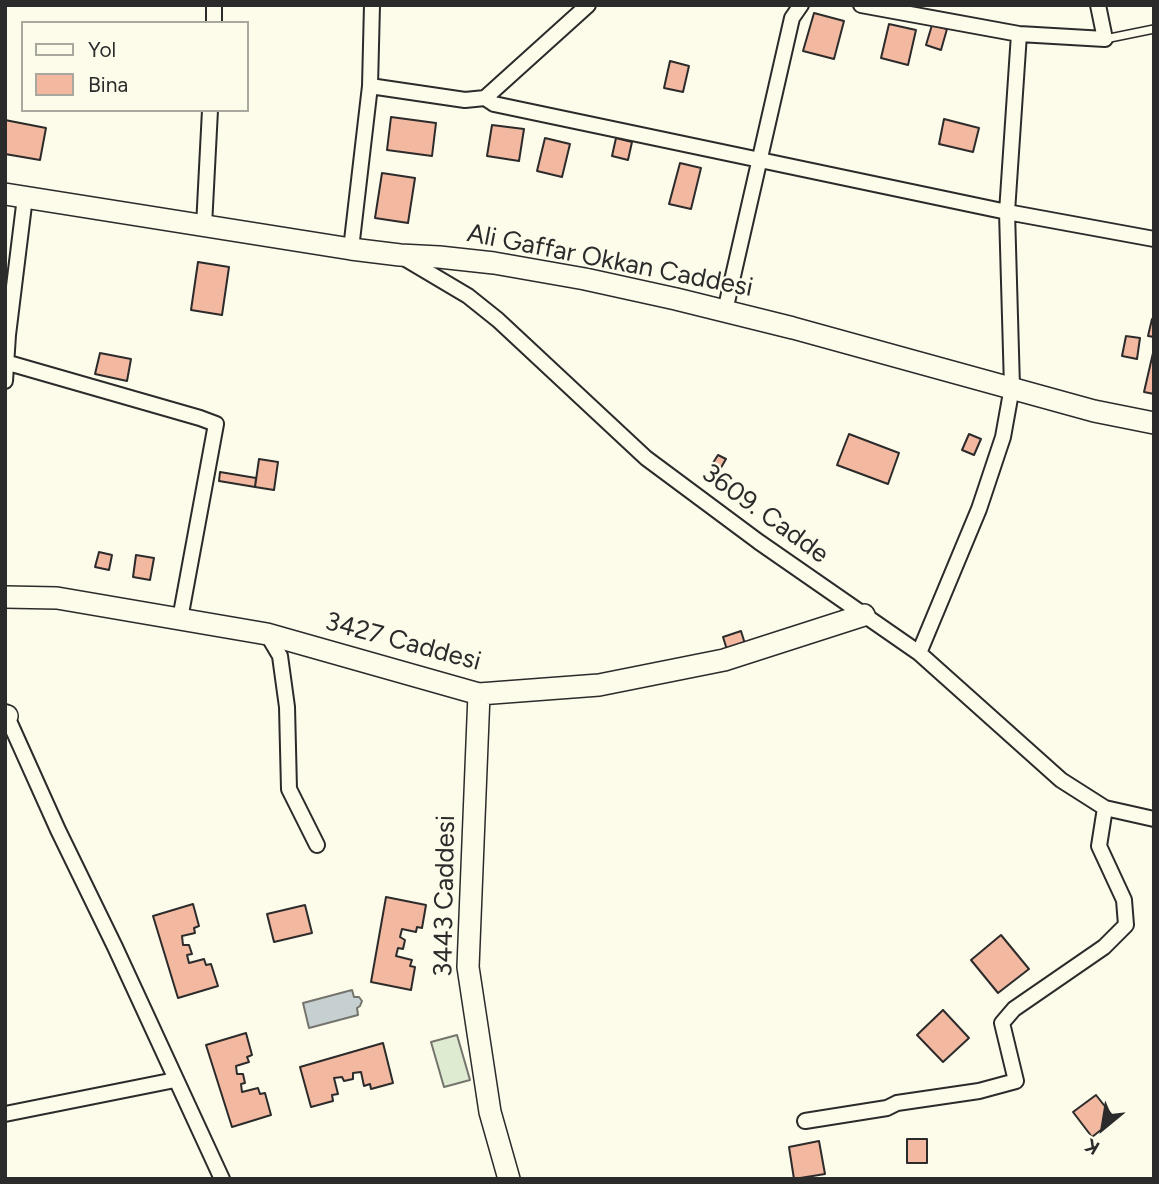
<!DOCTYPE html>
<html>
<head>
<meta charset="utf-8">
<style>
	body { margin:0 }
	#map { position:relative; width:1159px; height:1184px; overflow:hidden; background:#fdfbea; font-family:Figtree,sans-serif }
	canvas { display:block }
	.frame { position:absolute; inset:0; border:7px solid #2b2b2b; pointer-events:none }
	.legend { position:absolute; left:21px; top:21px; width:228px; height:91px; box-sizing:border-box; background:#fdfbea; border:2px solid #a9a89e; margin:0; padding:9px 12px; list-style:none; font-size:21px; color:#2b2b2b }
	.legend li { display:flex; align-items:center; gap:14px; height:35px }
	.legend b { width:35px; border:2px solid #a9a89e }
	.north { position:absolute; left:1068px; top:1093px; width:70px; height:70px; -webkit-text-stroke:5px #fdfbea; paint-order:stroke; rotate:210deg; font-size:19px; font-weight:700; line-height:28px; text-align:center; color:#2b2b2b }
	.north::after { content:''; display:block; margin:auto; width:24px; height:32px; background:#2b2b2b; clip-path:polygon(50% 0,100% 100%,50% 72%,0 100%) }
</style>
</head>
<body>
<div id="map">
<canvas width="1159" height="1184"></canvas>
<div class="frame"></div>
<ul class="legend">
<li><b style="height:9px;background:#fdfbea"></b>Yol</li>
<li><b style="height:19px;background:#f2b8a0"></b>Bina</li>
</ul>
<div class="north">K</div>
</div>
<script>
const g = document.querySelector('canvas').getContext('2d');
g.lineJoin = 'round';
function fill(path, color) { g.fillStyle = color; g.fill(path, 'evenodd'); }
const poly = rows => new Path2D(rows.map(r => 'M' + r).join(''));
function trace(path, color, width, dash) { g.strokeStyle = color; g.lineWidth = width; g.lineCap = dash ? 'butt' : 'round'; g.setLineDash(dash || []); g.stroke(path); }
function label(font, color, halo, rows, align = 'center') {
  g.font = font + ' Figtree,sans-serif'; g.lineWidth = 5; g.setLineDash([]); g.textBaseline = 'middle'; g.strokeStyle = halo; g.fillStyle = color; for (const [text, x, y, turn = 0] of rows) {
    g.save(); g.translate(x, y); g.rotate((+turn || 0) * Math.PI / 180); g.textAlign = isNaN(turn) ? turn : align; if (halo) g.strokeText(text, 0, 0); g.fillText(text, 0, 0); g.restore();
  }
}
const green = poly([
	[457,1035,470,1080,444,1087,431,1042,457,1035]
]);
const water = poly([
	[352,990,354,997,359,997,362,1001,360,1006,357,1008,358,1015,309,1028,303,1003,352,990]
]);
const building = poly([
	[814,13,844,21,834,59,803,51,814,13],
	[889,24,916,30,908,65,881,58,889,24],
	[932,25,947,29,941,50,926,45,932,25],
	[670,61,689,66,683,92,664,88,670,61],
	[391,117,436,123,432,156,387,150,391,117],
	[944,119,979,128,973,152,939,144,944,119],
	[5,120,46,128,40,160,5,154,5,120],
	[492,125,524,129,519,161,487,156,492,125],
	[545,138,570,144,562,177,537,171,545,138],
	[616,138,632,142,628,160,612,156,616,138],
	[680,163,701,168,691,209,669,204,680,163],
	[382,173,415,178,408,223,375,218,382,173],
	[198,262,229,267,222,315,191,310,198,262],
	[1152,319,1154,320,1154,337,1148,336,1152,319],
	[1126,336,1140,338,1137,359,1122,356,1126,336],
	[100,353,131,359,127,381,95,374,100,353],
	[1153,353,1154,353,1154,394,1144,392,1153,353],
	[849,434,899,453,888,484,837,465,849,434],
	[969,434,981,439,974,455,962,450,969,434],
	[718,455,726,459,719,471,711,466,718,455],
	[259,459,278,462,274,490,255,487,259,459],
	[220,472,256,478,255,487,219,481,220,472],
	[99,552,112,555,109,570,95,567,99,552],
	[136,555,154,558,150,580,133,577,136,555],
	[741,631,746,647,728,653,723,637,741,631],
	[386,897,426,905,422,928,417,927,416,932,402,929,400,937,405,940,403,949,398,948,396,956,412,960,410,966,415,967,411,990,371,982,386,897],
	[193,904,199,926,194,928,195,933,182,936,183,945,189,945,192,954,187,955,189,963,204,959,206,965,211,964,218,986,178,998,153,916,193,904],
	[305,905,312,933,274,942,267,914,305,905],
	[1001,935,1029,969,998,993,971,960,1001,935],
	[943,1010,969,1038,943,1062,917,1035,943,1010],
	[246,1033,252,1055,247,1057,249,1062,236,1066,237,1074,243,1074,245,1083,241,1084,242,1092,258,1088,260,1094,265,1093,271,1115,232,1127,206,1045,246,1033],
	[383,1043,393,1083,371,1089,370,1084,364,1086,361,1072,353,1073,353,1079,344,1081,342,1077,334,1078,338,1094,332,1095,333,1101,311,1107,300,1067,383,1043],
	[1096,1095,1115,1119,1092,1137,1073,1112,1096,1095],
	[907,1139,927,1139,927,1163,907,1163,907,1139],
	[819,1141,825,1174,794,1179,789,1147,819,1141]
]);
const lane = poly([
	[1105,39,1154,29]
]);
const street = poly([
	[861,5,1019,34,1105,39,1098,5],
	[214,23,214,5],
	[370,86,465,100,485,98,588,5],
	[485,98,494,104,1007,212,1154,239],
	[204,226,210,110],
	[351,249,370,86,372,5],
	[404,258,468,296,498,320,646,458,759,542,919,653,1061,780,1105,808,1154,819],
	[725,311,792,18,801,5],
	[5,362,200,418,216,424,180,619],
	[5,381,8,335,25,197],
	[267,634,280,656,287,707,289,789,317,845],
	[919,653,979,509,1003,437,1012,387,1007,212,1019,34],
	[5,712,58,830,115,947,222,1179],
	[5,1114,175,1080],
	[805,1121,887,1108,897,1103,979,1091,1016,1081,1002,1023,1014,1009,1104,947,1126,925,1124,900,1099,846,1105,808]
]);
const secondary = poly([
	[5,194,351,249,400,255,439,257,494,263,585,279,676,299,793,328,1094,411,1154,423],
	[5,597,57,598,267,634,479,694,599,685,724,660,864,615],
	[479,694,468,967,490,1112,509,1179],
	[5,717,7,716]
]);
const streetNames = [
	["Ali Gaffar Okkan Caddesi",610,261,11],
	["3609. Cadde",765,514,36],
	["3427 Caddesi",403,642,15],
	["3443 Caddesi",445,896,-89]
];
fill(green, '#deebd1');
trace(green, '#74746e', 2);
fill(water, '#c7d0d0');
trace(water, '#74746e', 2);
fill(building, '#f2b8a0');
trace(building, '#2b2b2b', 2);
trace(lane, '#2b2b2b', 10);
trace(street, '#2b2b2b', 18);
trace(secondary, '#2b2b2b', 24);
trace(lane, '#fdfbea', 7);
trace(street, '#fdfbea', 14);
trace(secondary, '#fdfbea', 21);
label('26px', '#2b2b2b', '#fdfbea', streetNames);
</script>
</body>
</html>
